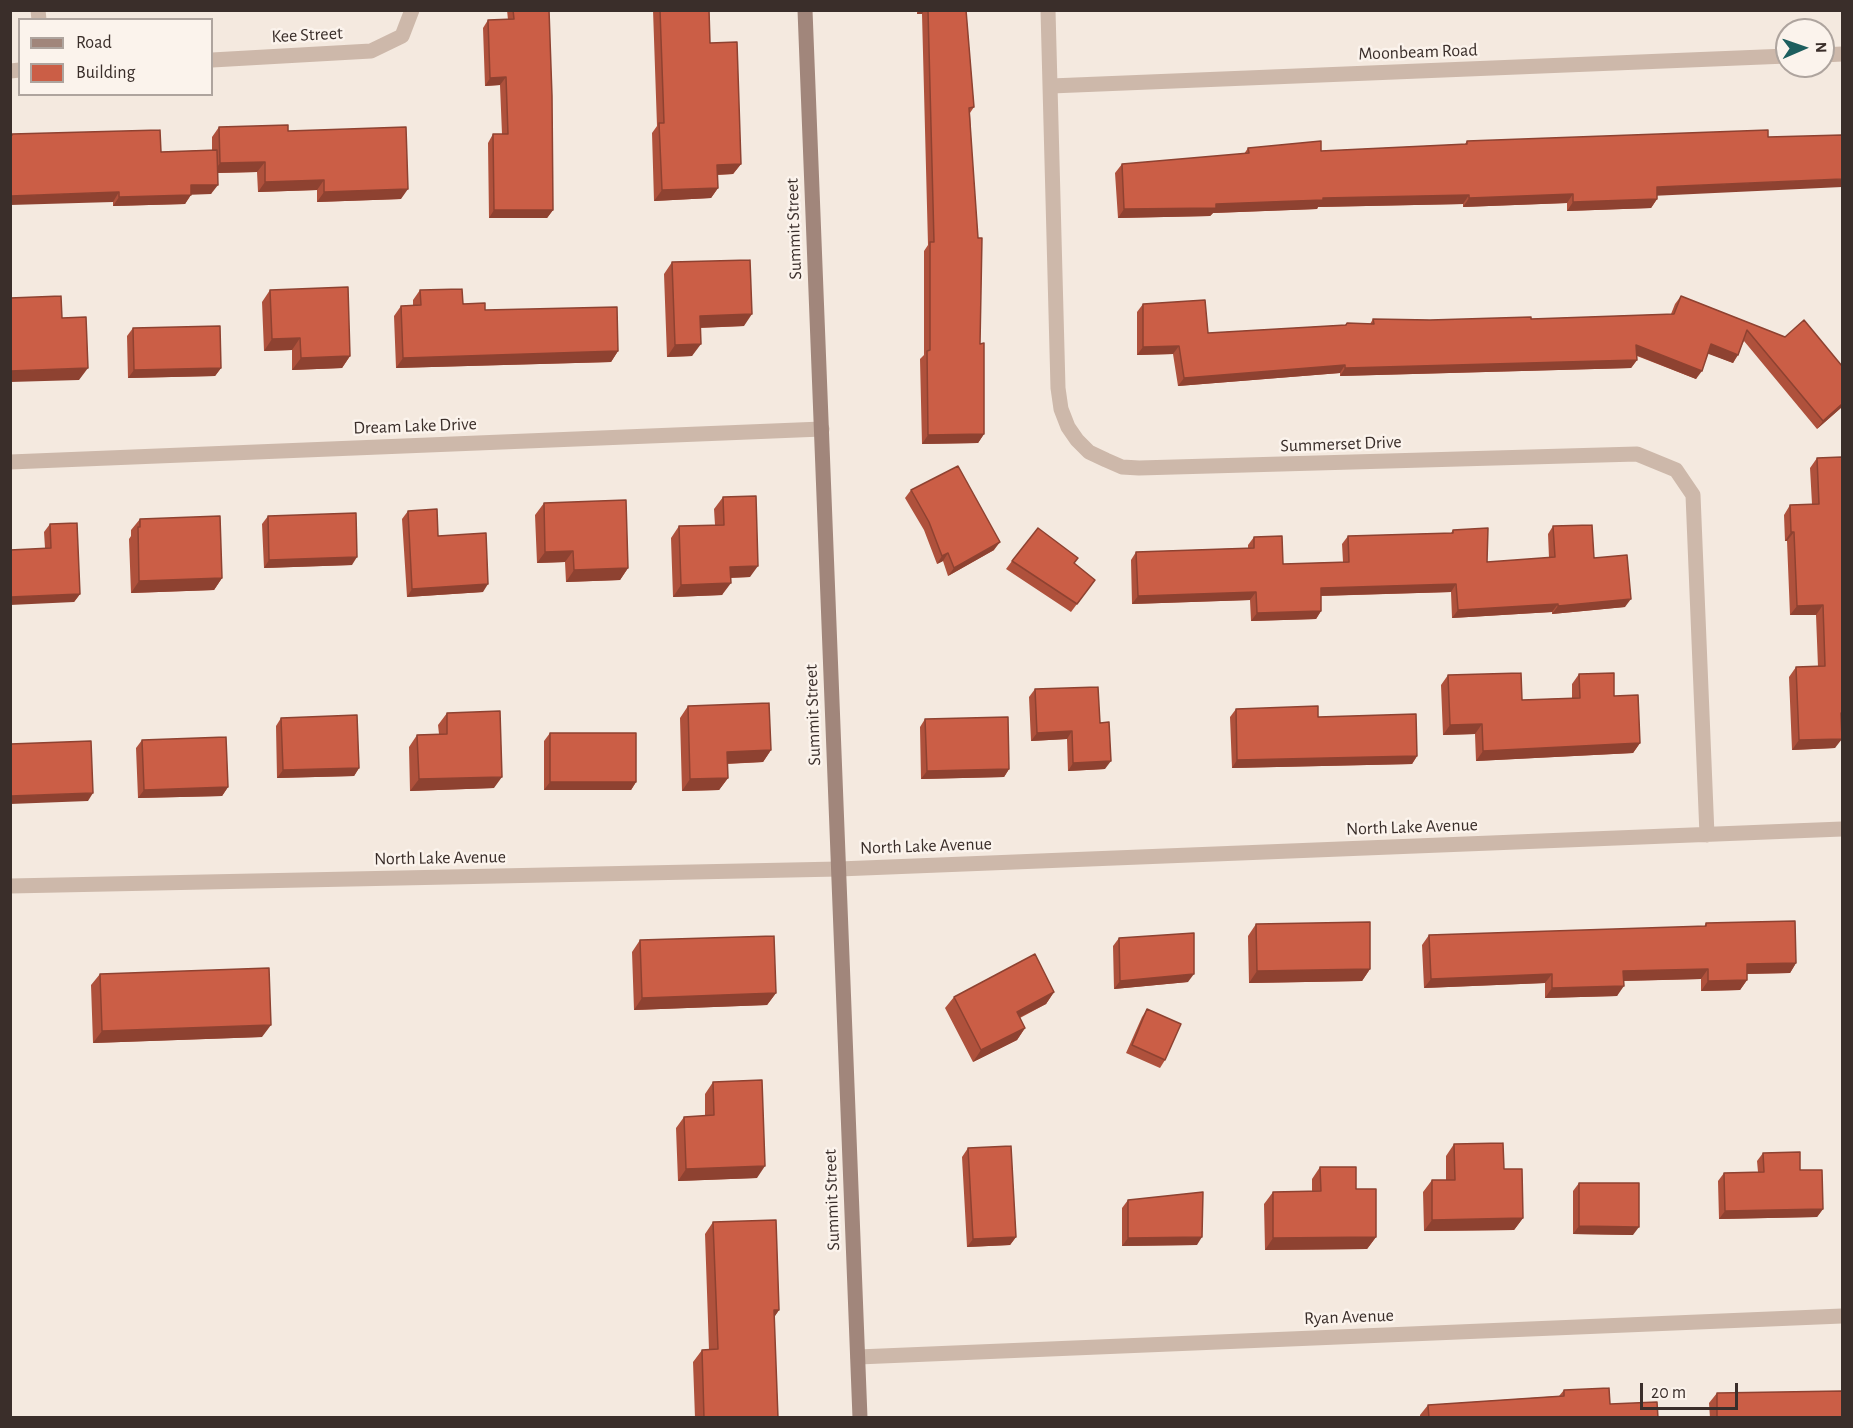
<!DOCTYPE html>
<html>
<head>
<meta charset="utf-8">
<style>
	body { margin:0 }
	#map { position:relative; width:1853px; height:1428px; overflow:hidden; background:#f4e9df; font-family:"Alegreya Sans",sans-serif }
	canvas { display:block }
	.frame { position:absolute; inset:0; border:12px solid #3a2e2a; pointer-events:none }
	.legend { position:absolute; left:18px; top:18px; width:195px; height:78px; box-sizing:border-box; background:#fbf3ec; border:2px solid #aea49e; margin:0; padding:8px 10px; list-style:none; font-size:18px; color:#3a2e2a }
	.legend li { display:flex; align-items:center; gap:12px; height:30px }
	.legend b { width:30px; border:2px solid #aea49e }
	.north { position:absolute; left:1775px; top:18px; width:60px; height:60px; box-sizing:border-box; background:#fbf3ec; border:2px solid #aea49e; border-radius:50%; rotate:88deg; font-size:16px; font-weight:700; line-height:24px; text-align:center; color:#3a2e2a }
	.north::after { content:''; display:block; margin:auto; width:21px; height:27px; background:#1d5e5e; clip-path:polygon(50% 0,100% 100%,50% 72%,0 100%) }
	.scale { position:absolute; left:1640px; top:1383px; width:98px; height:27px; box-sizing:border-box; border:3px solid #3a2e2a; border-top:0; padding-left:8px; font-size:18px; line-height:21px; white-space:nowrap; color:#3a2e2a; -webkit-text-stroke:4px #fbf3ec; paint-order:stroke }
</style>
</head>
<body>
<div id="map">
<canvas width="1853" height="1428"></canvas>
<div class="frame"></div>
<ul class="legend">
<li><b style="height:8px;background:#a1867b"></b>Road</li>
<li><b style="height:16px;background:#cb5e46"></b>Building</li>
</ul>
<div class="north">N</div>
<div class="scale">20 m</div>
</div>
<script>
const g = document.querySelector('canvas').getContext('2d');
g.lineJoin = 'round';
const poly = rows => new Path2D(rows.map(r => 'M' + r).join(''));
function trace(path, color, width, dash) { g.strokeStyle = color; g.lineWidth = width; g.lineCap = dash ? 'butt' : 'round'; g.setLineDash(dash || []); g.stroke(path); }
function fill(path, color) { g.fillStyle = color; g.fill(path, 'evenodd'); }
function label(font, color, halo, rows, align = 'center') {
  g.font = font + ' "Alegreya Sans",sans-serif'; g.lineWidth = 5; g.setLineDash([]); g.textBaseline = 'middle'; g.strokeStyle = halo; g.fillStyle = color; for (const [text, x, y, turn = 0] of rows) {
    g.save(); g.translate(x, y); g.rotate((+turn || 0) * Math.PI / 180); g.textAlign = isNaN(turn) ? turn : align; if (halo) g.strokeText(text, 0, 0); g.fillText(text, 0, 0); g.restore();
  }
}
const street = poly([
	[38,10,39,20],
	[1048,10,1058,388,1061,409,1068,427,1077,440,1089,452,1106,460,1122,467,1139,468,1637,454,1676,470,1693,495,1707,835],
	[1823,55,1842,54],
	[212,60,371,51,402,36,412,10],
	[10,71,20,70],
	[1051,86,1787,56],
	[10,462,822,429],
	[10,886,839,869,1842,829],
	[858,1357,1842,1316]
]);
const secondary = poly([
	[805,10,860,1418]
]);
const wall = poly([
	[507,10,549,10,553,210,547,218,489,218,488,143,493,134,502,134,500,85,485,86,483,28,488,20,508,20],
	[653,10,709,10,710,43,741,164,733,174,717,175,718,188,711,198,654,201,652,133,657,126],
	[917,10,966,10,974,107,970,113,984,434,978,443,922,444,920,359,924,355,924,251,928,245,922,14,917,14],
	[219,127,288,131,401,199,317,202,317,190,258,192,257,172,217,173,211,194,191,194,185,204,113,206,113,202,10,136,12,134,161,152,212,150,212,137],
	[1467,141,1657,196,1657,199,1651,208,1567,211,1567,203,1463,207,1463,204,1318,207,1317,209,1213,213,1210,216,1118,218,1115,173,1122,164,1244,154,1248,148,1321,151,1465,144],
	[672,262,744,326,700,328,692,356,667,357,664,274],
	[270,290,350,356,342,368,292,370,292,350,264,351,262,302],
	[420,290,485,310,618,351,611,362,396,368,394,316,401,306,413,306,413,300],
	[1681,296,1785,337,1842,407,1817,429,1744,341,1733,363,1708,353,1696,379,1637,356,1637,360,1631,368,1340,376,1340,373,1178,386,1173,354,1137,355,1137,312,1143,304,1208,333,1345,325,1347,323,1370,324,1373,319,1430,320,1531,319,1671,314,1675,304],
	[133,328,221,368,215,376,128,378,127,336],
	[1817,458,1841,722,1835,748,1792,750,1789,677,1796,667,1818,667,1816,615,1790,615,1787,541,1785,541,1784,515,1790,505,1812,504,1810,468],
	[911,490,994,550,948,576,943,561,937,564,924,530,905,498],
	[723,497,750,577,730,578,722,595,673,597,671,538,679,526,715,525,714,509],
	[544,503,628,568,620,580,566,582,565,562,537,563,535,515],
	[408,511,438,536,483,592,407,597,402,519],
	[268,516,352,565,264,568,262,524],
	[140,519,222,578,214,590,131,593,129,539,131,536,131,530],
	[50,524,80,594,74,602,45,548,44,532],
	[1553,526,1594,558,1625,607,1552,614,1552,612,1452,618,1451,592,1321,596,1321,611,1316,619,1251,621,1250,600,1132,604,1131,560,1136,552,1248,548,1248,545,1254,537,1283,564,1343,562,1342,544,1348,536,1451,533,1453,530,1487,562,1549,558,1548,534],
	[1012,561,1095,580,1071,612,1006,569],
	[1579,674,1614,696,1640,743,1633,753,1476,761,1475,734,1443,735,1441,685,1448,675,1522,700,1572,698,1572,684],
	[1035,689,1100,723,1105,769,1068,771,1067,739,1031,741,1029,697],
	[688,706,771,750,763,762,727,764,728,778,719,790,682,791,680,718],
	[1236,709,1318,717,1417,756,1412,764,1232,768,1230,717],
	[447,713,494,788,410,791,409,747,417,735,439,734,438,725],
	[281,718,359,768,354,776,277,778,276,726],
	[925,719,1009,769,1004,777,921,779,920,727],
	[550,733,636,782,631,790,544,790,544,741],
	[142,740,228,787,222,796,138,798,136,748],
	[1706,923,1796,963,1790,973,1747,974,1747,980,1740,990,1701,991,1701,979,1624,981,1617,996,1545,998,1545,983,1424,988,1422,945,1429,935,1704,927],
	[1256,924,1370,969,1362,981,1249,983,1248,936],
	[1119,938,1188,982,1114,989,1113,946],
	[640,940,776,993,767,1005,634,1010,632,952],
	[100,974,262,1037,93,1043,91,985],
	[1054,992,1046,1004,1020,1018,1025,1028,1017,1040,973,1062,945,1008,954,997],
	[1147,1009,1165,1060,1160,1068,1126,1053,1142,1017],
	[713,1082,757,1178,678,1181,676,1128,684,1117,705,1116,705,1094],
	[1454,1144,1504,1169,1523,1218,1514,1230,1424,1231,1423,1192,1432,1180,1446,1180,1446,1156],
	[968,1148,1016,1237,1010,1245,967,1247,962,1157],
	[1763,1153,1823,1209,1817,1217,1719,1219,1718,1181,1724,1173,1758,1172,1757,1161],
	[1320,1167,1356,1189,1376,1237,1367,1249,1265,1250,1264,1204,1273,1192,1312,1192,1312,1179],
	[1579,1183,1633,1235,1573,1234,1573,1191],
	[1128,1200,1197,1245,1122,1246,1122,1208],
	[713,1222,779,1310,774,1317,778,1418,695,1418,693,1362,702,1350,709,1350,705,1234],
	[1564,1390,1658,1418,1420,1418,1420,1415,1428,1405,1559,1396],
	[1717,1393,1842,1418,1710,1418,1709,1403]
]);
const shadedWall = poly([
	[920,10,924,10,922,14,917,14],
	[506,77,500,85,485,86,490,78],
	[265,162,257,172,213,173,220,163],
	[741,164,733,174,710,175,717,165],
	[1842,179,1842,187,1651,196,1657,187],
	[324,180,317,190,258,192,265,182],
	[191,185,218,185,211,194,185,195],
	[718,188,711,198,654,201,662,190],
	[408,189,401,199,317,202,324,192],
	[119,192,113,202,10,205,10,196],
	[1573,194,1567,203,1463,207,1469,198],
	[191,195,185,204,113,206,119,197],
	[1469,195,1463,204,1318,207,1317,209,1213,213,1210,216,1118,218,1124,209,1323,198],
	[1657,199,1651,208,1567,211,1573,202],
	[494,210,553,210,547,218,489,218],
	[752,314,744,326,691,328,700,316],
	[300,338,292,350,264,351,272,339],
	[701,344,692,356,667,357,675,345],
	[1711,344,1738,355,1733,363,1706,353],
	[1636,345,1702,371,1696,379,1631,353],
	[1179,346,1173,354,1137,355,1143,347],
	[618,351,611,362,396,368,403,358],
	[350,356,342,368,292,370,301,358],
	[1637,360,1631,368,1340,376,1345,368],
	[1345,365,1340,373,1178,386,1184,378],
	[88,368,79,380,10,382,10,371],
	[221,368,215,376,128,378,134,370],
	[1842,404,1842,407,1817,429,1823,421],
	[984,434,978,443,922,444,928,435],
	[1791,532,1794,532,1787,541,1785,541],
	[1000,542,994,550,948,576,954,568],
	[573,551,565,562,537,563,545,552],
	[948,553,943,561,937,564,942,556],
	[357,557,352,565,264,568,269,560],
	[758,566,750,577,722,578,730,567],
	[628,568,620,580,566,582,574,570],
	[222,578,214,590,131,593,139,581],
	[731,583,722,595,673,597,681,585],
	[488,584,483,592,407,597,412,589],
	[1456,584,1451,592,1315,596,1321,588],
	[1256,592,1250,600,1132,604,1138,596],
	[80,594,74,602,10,605,10,597],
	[1631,599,1625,607,1552,614,1558,606],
	[1558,604,1552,612,1452,618,1458,610],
	[1823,605,1816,615,1790,615,1797,606],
	[1321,611,1316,619,1251,621,1257,613],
	[1482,724,1475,734,1443,735,1450,725],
	[1072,731,1067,739,1031,741,1037,733],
	[1842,739,1835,748,1792,750,1799,740],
	[1640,743,1633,753,1476,761,1483,751],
	[771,750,763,762,718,764,727,752],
	[1417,756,1412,764,1232,768,1237,760],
	[1111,761,1105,769,1068,771,1073,763],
	[359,768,354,776,277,778,283,770],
	[1009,769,1004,777,921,779,927,771],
	[502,777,494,788,410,791,419,779],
	[728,778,719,790,682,791,690,779],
	[550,782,636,782,631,790,544,790],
	[228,787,222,796,138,798,144,790],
	[93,793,88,801,10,804,10,796],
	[1796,963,1790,973,1740,974,1747,964],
	[1370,969,1362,981,1249,983,1257,971],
	[1708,969,1701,979,1616,981,1623,971],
	[1194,974,1188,982,1114,989,1120,981],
	[1552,974,1545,983,1424,988,1431,979],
	[1747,980,1740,990,1701,991,1708,981],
	[1624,986,1617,996,1545,998,1552,988],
	[1054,992,1046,1004,1008,1023,1017,1012],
	[776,993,767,1005,634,1010,642,998],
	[271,1025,262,1037,93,1043,102,1031],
	[1025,1028,1017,1040,973,1062,981,1050],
	[765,1166,757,1178,678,1181,686,1169],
	[1823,1209,1817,1217,1719,1219,1725,1211],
	[1523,1218,1514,1230,1424,1231,1432,1220],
	[1579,1226,1639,1227,1633,1235,1573,1234],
	[1016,1237,1010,1245,967,1247,973,1239],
	[1202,1237,1197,1245,1122,1246,1128,1238],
	[1376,1237,1367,1249,1265,1250,1273,1238],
	[774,1310,779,1310,771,1322]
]);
const building = poly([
	[513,10,549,10,552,96,553,210,494,210,493,134,508,134,506,77,490,78,488,20,514,19,513,10],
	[660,10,709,10,710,43,737,42,741,164,717,165,718,188,662,190,659,123,664,123,660,10],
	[928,10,966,10,974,107,969,108,978,238,982,238,980,344,984,343,984,434,928,435,927,351,930,350,930,242,934,242,928,10],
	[288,125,288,131,406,127,408,189,324,192,324,180,265,182,265,162,220,163,219,127,288,125],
	[160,130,161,152,217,150,218,185,191,185,191,195,119,197,119,192,10,196,10,136,12,135,12,134,160,130],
	[1768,130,1768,137,1842,135,1842,179,1657,187,1657,199,1573,202,1573,194,1469,198,1469,195,1323,198,1323,200,1216,204,1216,208,1124,209,1122,164,1249,153,1248,148,1321,141,1321,151,1467,144,1467,141,1768,130],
	[750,260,752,314,700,316,701,344,675,345,672,262,750,260],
	[348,287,350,356,301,358,300,338,272,339,270,290,348,287],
	[462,289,463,304,485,303,485,310,617,307,618,351,403,358,401,306,421,305,420,290,462,289],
	[61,296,62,318,86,317,88,368,10,371,10,298,61,296],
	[1681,296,1785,337,1804,320,1842,366,1842,404,1823,421,1747,330,1738,355,1711,344,1702,371,1636,345,1637,360,1345,368,1345,365,1184,378,1179,346,1143,347,1143,304,1205,300,1208,333,1346,325,1347,323,1374,324,1373,319,1430,320,1531,317,1531,319,1674,314,1681,296],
	[220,326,221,368,134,370,133,328,220,326],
	[1842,457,1842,713,1841,713,1842,739,1799,740,1796,667,1825,666,1823,605,1797,606,1794,532,1791,532,1790,505,1819,504,1817,458,1842,457],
	[958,466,1000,542,954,568,948,553,942,556,929,522,911,490,958,466],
	[756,496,758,566,730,567,731,583,681,585,679,526,724,525,723,497,756,496],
	[626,500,628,568,574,570,573,551,545,552,544,503,626,500],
	[437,509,438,536,486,533,488,584,412,589,408,511,437,509],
	[356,513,357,557,269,560,268,516,356,513],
	[220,516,222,578,139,581,138,527,140,527,140,519,220,516],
	[77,523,80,594,10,597,10,550,51,548,50,524,77,523],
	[1592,525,1594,558,1627,555,1631,599,1558,606,1558,604,1458,610,1456,584,1321,588,1321,611,1257,613,1256,592,1138,596,1136,552,1254,548,1254,537,1282,536,1283,564,1349,562,1348,536,1453,533,1453,530,1488,528,1487,562,1555,557,1553,526,1592,525],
	[1038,528,1078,558,1074,563,1095,580,1077,604,1012,561,1038,528],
	[1521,673,1522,700,1580,698,1579,674,1614,673,1614,696,1638,695,1640,743,1483,751,1482,724,1450,725,1448,675,1521,673],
	[1098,687,1100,723,1109,722,1111,761,1073,763,1072,731,1037,733,1035,689,1098,687],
	[769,703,771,750,727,752,728,778,690,779,688,706,769,703],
	[1318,706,1318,717,1416,714,1417,756,1237,760,1236,709,1318,706],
	[500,711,502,777,419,779,417,735,447,734,447,713,500,711],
	[357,715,359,768,283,770,281,718,357,715],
	[1008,717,1009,769,927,771,925,719,1008,717],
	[550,733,636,733,636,782,550,782,550,733],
	[226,737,228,787,144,790,142,740,226,737],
	[91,741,93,793,10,796,10,744,91,741],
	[1795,921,1796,963,1747,964,1747,980,1708,981,1708,969,1623,971,1624,986,1552,988,1552,974,1431,979,1429,935,1706,926,1706,923,1795,921],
	[1370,922,1370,969,1257,971,1256,924,1370,922],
	[1194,933,1194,974,1120,981,1119,938,1194,933],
	[774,936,776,993,642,998,640,940,774,936],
	[1035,954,1054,992,1017,1012,1025,1028,981,1050,954,997,1035,954],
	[269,968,271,1025,102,1031,100,974,269,968],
	[1147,1009,1181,1024,1165,1060,1132,1045,1147,1009],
	[762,1080,765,1166,686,1169,684,1117,714,1115,713,1082,762,1080],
	[1503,1143,1504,1169,1522,1169,1523,1218,1432,1220,1432,1180,1455,1180,1454,1144,1503,1143],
	[1011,1146,1016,1237,973,1239,968,1148,1011,1146],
	[1800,1152,1800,1170,1822,1170,1823,1209,1725,1211,1724,1173,1764,1172,1763,1153,1800,1152],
	[1320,1167,1356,1167,1356,1189,1376,1189,1376,1237,1273,1238,1273,1192,1321,1191,1320,1167],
	[1579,1183,1639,1183,1639,1227,1579,1226,1579,1183],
	[1203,1192,1202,1237,1128,1238,1128,1200,1203,1192],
	[776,1220,779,1310,774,1310,778,1418,704,1418,702,1350,718,1349,713,1222,776,1220],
	[1609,1388,1610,1404,1657,1402,1658,1418,1429,1418,1428,1405,1564,1396,1564,1390,1609,1388],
	[1842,1391,1842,1418,1717,1418,1717,1393,1842,1391]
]);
const streetNames = [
	["Kee Street",307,35,-3],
	["Moonbeam Road",1418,52,-2],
	["Summit Street",794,229,-92],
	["Dream Lake Drive",415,426,-2],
	["Summerset Drive",1341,444,-2],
	["Summit Street",813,715,-92],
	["North Lake Avenue",1412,827,-2],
	["North Lake Avenue",926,846,-2],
	["North Lake Avenue",440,858,-1],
	["Summit Street",832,1200,-92],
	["Ryan Avenue",1349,1317,-2]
];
trace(street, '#cdb8aa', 15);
trace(secondary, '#a1867b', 15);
fill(wall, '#af513c');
fill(shadedWall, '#8e4231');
fill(building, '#cb5e46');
trace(building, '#8e4231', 1.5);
label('18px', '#3a2e2a', '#fbf3ec', streetNames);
</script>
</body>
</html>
